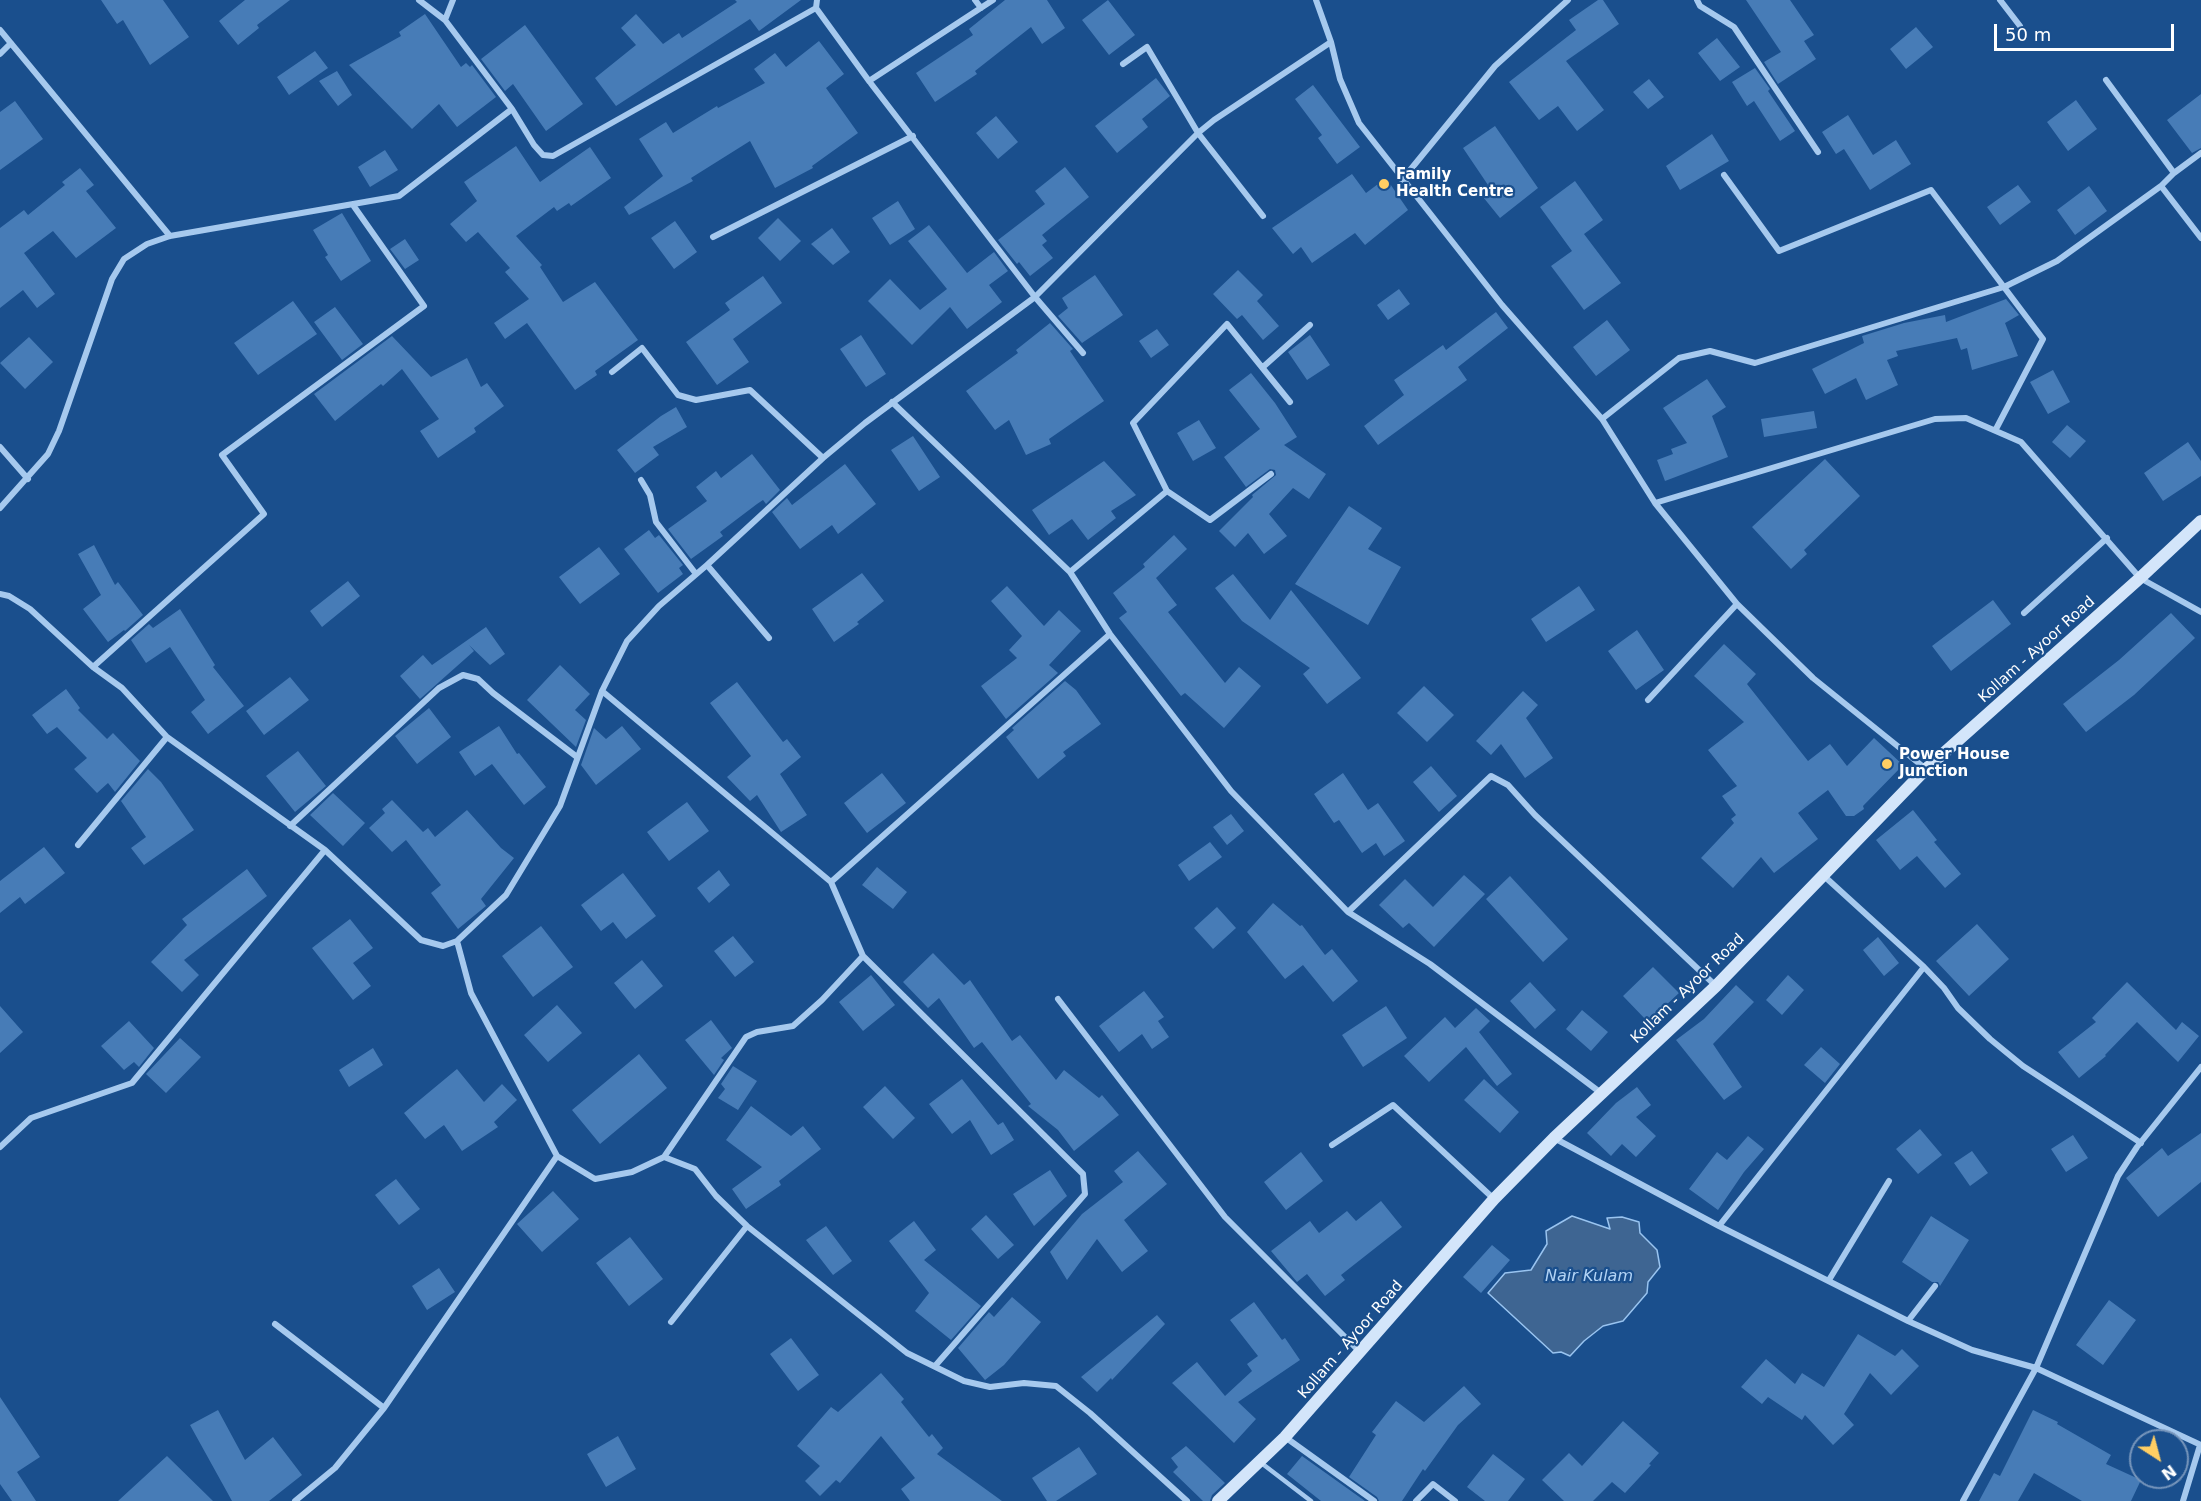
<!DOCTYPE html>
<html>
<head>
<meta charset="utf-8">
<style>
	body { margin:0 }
	#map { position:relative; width:2201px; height:1501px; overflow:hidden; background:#1a4f8d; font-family:"DejaVu Sans",sans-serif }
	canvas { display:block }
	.north { position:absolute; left:2129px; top:1429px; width:60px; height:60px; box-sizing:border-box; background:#1a4f8d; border:2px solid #7695bb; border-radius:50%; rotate:144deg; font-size:16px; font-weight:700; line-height:24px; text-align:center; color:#fff }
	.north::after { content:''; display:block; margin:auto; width:21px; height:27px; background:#ffce63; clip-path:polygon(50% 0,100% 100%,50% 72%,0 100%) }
	.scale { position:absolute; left:1994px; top:24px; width:180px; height:27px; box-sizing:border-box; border:3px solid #fff; border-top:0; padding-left:8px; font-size:18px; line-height:21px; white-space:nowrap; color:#fff; -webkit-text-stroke:4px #1a4f8d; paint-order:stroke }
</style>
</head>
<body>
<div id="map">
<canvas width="2201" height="1501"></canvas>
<div class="north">N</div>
<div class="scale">50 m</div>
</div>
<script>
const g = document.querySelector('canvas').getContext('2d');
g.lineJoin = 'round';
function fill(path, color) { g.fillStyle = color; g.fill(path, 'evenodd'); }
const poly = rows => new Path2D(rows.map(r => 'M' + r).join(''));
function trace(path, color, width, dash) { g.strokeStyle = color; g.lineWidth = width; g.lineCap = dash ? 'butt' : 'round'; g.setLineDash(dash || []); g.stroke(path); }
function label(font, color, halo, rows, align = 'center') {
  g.font = font + ' "DejaVu Sans",sans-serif'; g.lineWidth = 4.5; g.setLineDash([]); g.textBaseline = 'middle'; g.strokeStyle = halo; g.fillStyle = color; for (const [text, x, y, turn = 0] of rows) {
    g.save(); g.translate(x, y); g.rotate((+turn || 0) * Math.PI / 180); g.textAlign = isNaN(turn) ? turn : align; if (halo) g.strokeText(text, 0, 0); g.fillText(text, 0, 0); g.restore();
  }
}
const water = poly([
	[1572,1216,1610,1229,1607,1218,1622,1217,1639,1222,1640,1233,1657,1250,1660,1267,1648,1282,1647,1293,1623,1321,1603,1326,1584,1341,1570,1356,1561,1352,1553,1353,1488,1293,1505,1273,1531,1270,1547,1244,1546,1231,1572,1216]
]);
const building = poly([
	[101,0,163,0,189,37,150,65,123,20,117,24],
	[245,0,290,0,257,25,259,28,238,45,219,21],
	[735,0,801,0,759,31,750,19,616,106,595,78,636,45,621,28,636,14,663,44,679,33,682,38,737,2],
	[1005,0,1047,0,1065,28,1042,44,1031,27,975,71,977,74,935,102,916,73,973,35,969,29],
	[1108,0,1135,35,1109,55,1082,20],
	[1598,0,1603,0,1619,24,1566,61,1604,110,1577,131,1558,106,1539,120,1509,82,1576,30,1569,20],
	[1746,0,1790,0,1814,35,1804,41,1816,59,1778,84,1764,62,1781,52],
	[425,14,461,67,466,63,470,67,472,65,496,97,457,127,439,104,412,129,349,65,401,36,399,32],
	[525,25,583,104,546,131,513,84,505,91,481,59],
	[1916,27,1933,47,1906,69,1890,49],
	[1717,38,1740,67,1720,81,1698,53],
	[819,41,844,74,826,88,858,133,812,166,813,168,775,188,750,141,691,178,693,181,629,215,624,207,663,176,639,139,666,122,673,133,717,106,718,108,765,83,754,69,775,53,786,67],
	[315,51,328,68,289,95,277,77],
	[1755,68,1770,89,1768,91,1795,131,1780,141,1754,101,1747,106,1732,82],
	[337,71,352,95,338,106,319,81],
	[1156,78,1170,96,1142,119,1148,127,1117,153,1095,126],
	[1649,79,1664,97,1648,109,1633,92],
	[1313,85,1360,147,1337,164,1318,138,1322,135,1295,99],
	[2201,94,2201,148,2192,153,2167,120],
	[2076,100,2097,129,2068,151,2047,122],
	[15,101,43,139,0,170,0,112],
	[1848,115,1873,155,1896,140,1911,164,1870,190,1844,149,1836,154,1822,132],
	[996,116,1018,142,998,159,976,133],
	[1495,126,1538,188,1500,218,1479,192,1488,185,1463,148],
	[1712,134,1729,161,1680,190,1666,166],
	[516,146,540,182,590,147,611,178,571,206,569,203,557,211,554,207,516,236,542,265,540,267,563,302,595,282,638,340,595,371,597,375,575,390,527,323,505,339,494,323,529,299,505,272,510,268,478,232,466,242,450,224,477,201,464,182],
	[385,150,398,170,370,187,358,167],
	[1065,167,1089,197,1042,235,1047,241,1042,245,1053,258,1030,276,1019,262,1017,264,998,240,1045,204,1035,191],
	[80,168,94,185,86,191,116,228,76,258,53,231,24,253,55,294,37,308,23,290,0,308,0,228,24,210,28,215,65,185,62,182],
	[1352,174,1366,193,1386,178,1408,210,1365,245,1355,233,1312,263,1301,247,1293,254,1272,228],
	[1575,181,1603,220,1584,234,1621,283,1584,310,1551,266,1572,251,1540,207],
	[2018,185,2031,202,2000,225,1987,207],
	[2089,186,2107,211,2075,235,2057,210],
	[898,201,915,229,890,245,872,218],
	[342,213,371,261,341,281,325,257,328,255,313,230],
	[778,218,801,241,780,261,758,238],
	[675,221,697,252,674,269,651,238],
	[929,225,967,273,994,252,1008,271,989,285,1002,302,967,329,950,307,912,345,868,301,890,279,920,310,947,289,908,241],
	[832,228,850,252,833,265,811,244],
	[405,239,419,260,405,269,390,249],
	[1238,270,1263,295,1257,301,1279,326,1263,340,1242,315,1237,319,1213,294],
	[1095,275,1123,315,1082,343,1058,316,1068,308,1062,298],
	[763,276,782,303,733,339,749,362,717,385,686,342,730,310,725,303],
	[1399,289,1410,304,1388,320,1377,305],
	[2006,299,2019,315,2005,323,2018,356,1972,370,1967,348,1961,350,1957,338,1896,351,1898,356,1887,360,1898,385,1866,400,1856,378,1825,394,1812,369,1864,343,1862,336,1904,323,1945,315,1946,322],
	[293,301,317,334,258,375,234,343],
	[335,307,363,344,342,360,314,322],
	[1496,312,1508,328,1458,367,1467,380,1378,445,1364,426,1404,395,1394,380,1443,345,1446,350],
	[1607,320,1630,350,1596,376,1573,347],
	[1050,323,1073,349,1070,351,1104,401,1049,439,1051,444,1026,455,1009,420,995,430,966,391,1018,353,1016,350],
	[1157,329,1169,345,1151,358,1139,341],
	[861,335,886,374,866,387,840,349],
	[1310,335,1330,365,1307,380,1288,352],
	[392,336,431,377,467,358,481,387,487,383,504,406,474,428,476,432,438,458,420,431,439,419,402,369,383,386,381,384,335,421,314,394],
	[29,337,53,362,25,389,0,363],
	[2053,370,2070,402,2048,414,2030,382],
	[1251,373,1275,403,1297,437,1284,445,1326,474,1309,499,1293,488,1269,514,1287,536,1264,554,1248,533,1235,547,1219,531,1253,497,1252,495,1276,475,1275,470,1270,469,1246,487,1224,457,1260,429,1229,390],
	[1707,379,1726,407,1712,416,1728,457,1665,481,1657,460,1673,454,1671,449,1687,443,1663,408],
	[676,407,687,427,653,447,659,455,635,473,617,450,661,416],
	[1814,411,1817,428,1764,437,1761,419],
	[1199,420,1216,448,1193,461,1177,433],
	[2067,425,2086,441,2070,458,2052,442],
	[913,436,940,477,919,491,891,450],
	[2188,442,2201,461,2201,476,2163,501,2144,473],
	[752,454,780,490,766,504,763,500,757,504,720,532,723,536,691,559,668,529,707,501,696,487,716,471,721,478],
	[1825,459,1860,496,1804,550,1807,554,1791,569,1752,527],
	[1104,461,1136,495,1111,511,1116,518,1088,540,1072,519,1049,535,1032,510],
	[845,464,876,504,838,534,832,525,800,549,772,512,787,498,792,505],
	[1349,506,1382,528,1368,549,1401,567,1368,625,1295,584],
	[649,530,655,538,659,535,683,565,679,568,683,574,658,593,624,549],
	[1174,535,1187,549,1156,578,1177,605,1168,612,1225,683,1239,667,1261,686,1224,728,1185,693,1181,696,1119,618,1127,612,1113,593,1145,567,1143,564],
	[94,545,115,585,118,582,143,615,125,631,124,630,108,642,83,609,101,595,78,554],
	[599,547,620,574,580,604,559,577],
	[862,573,884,601,857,622,859,624,834,642,812,609],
	[1233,574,1270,620,1291,590,1361,678,1327,704,1303,674,1310,668,1242,621,1215,588],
	[348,581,360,596,322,627,310,611],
	[1007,586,1044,626,1059,610,1081,631,1049,665,1058,673,1006,719,981,686,1017,658,1009,650,1022,636,991,601],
	[1579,586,1595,610,1546,642,1531,619],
	[1993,600,2011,624,1951,671,1932,646],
	[180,609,215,665,213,667,244,706,208,734,191,712,205,700,170,647,146,663,131,640,149,624,153,628],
	[2171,613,2195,638,2134,695,2086,732,2063,704,2119,660],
	[486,627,505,654,490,665,469,645,474,651,420,699,400,676,423,655,432,665],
	[1637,630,1664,670,1636,690,1608,651],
	[1724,644,1756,674,1747,684,1808,761,1830,744,1847,766,1874,738,1903,765,1863,806,1864,809,1854,816,1846,816,1828,790,1798,813,1818,839,1774,873,1761,857,1733,888,1701,858,1734,823,1731,819,1736,815,1722,796,1737,786,1708,750,1744,722,1694,676],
	[560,665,590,694,575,710,586,720,576,747,527,700],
	[290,677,309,700,264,735,246,711],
	[1065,681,1076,690,1101,724,1063,752,1066,756,1038,779,1006,737,1014,730,1012,728],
	[737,682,783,742,787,739,801,757,780,774,807,815,781,832,757,795,750,801,727,777,751,756,710,703],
	[1424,686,1454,715,1427,742,1397,713],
	[66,689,80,708,78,710,107,739,113,733,140,761,115,792,108,783,97,793,74,769,87,758,57,727,47,734,32,715],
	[1523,691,1538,705,1526,718,1553,758,1525,778,1501,744,1491,755,1476,741],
	[429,708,451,737,417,764,395,736],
	[499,726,517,754,519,753,546,787,524,805,492,764,475,776,459,752],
	[622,726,641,749,596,785,581,765,594,728,606,739],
	[298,751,326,786,295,812,266,776],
	[1431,766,1457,796,1439,812,1413,782],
	[148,769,161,782,194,830,144,865,131,848,146,837,121,801],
	[882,773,906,803,867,833,844,803],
	[1343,773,1368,810,1378,803,1405,841,1384,856,1376,843,1362,853,1339,820,1334,823,1314,794],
	[333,793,365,823,343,846,310,815],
	[392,800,423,832,428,828,435,837,467,810,501,848,514,858,481,899,486,906,458,929,431,893,441,885,406,840,392,852,369,828,385,813,382,809],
	[687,802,709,831,669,861,647,832],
	[1913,810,1937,840,1934,842,1961,874,1945,888,1917,856,1900,870,1876,840],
	[1231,814,1244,831,1227,845,1213,827],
	[1210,842,1222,857,1189,881,1178,865],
	[44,847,65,873,25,904,20,897,0,913,0,881],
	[877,867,907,892,893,909,862,885],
	[247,869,267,896,184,960,199,975,182,992,151,962,187,925,182,919],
	[719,870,730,885,709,903,697,888],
	[623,873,656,916,626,939,613,922,601,931,581,905],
	[1464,875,1485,894,1434,947,1409,923,1403,928,1379,905,1405,879,1433,907],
	[1510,876,1568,939,1543,962,1486,899],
	[1273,903,1300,926,1302,925,1325,955,1332,949,1358,981,1333,1002,1303,965,1285,979,1247,932],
	[1217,907,1236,928,1213,949,1194,928],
	[350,919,373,948,353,963,371,986,353,1000,312,948],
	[1977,924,2009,959,1969,996,1936,961],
	[541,926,573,967,533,997,502,956],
	[733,936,754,962,735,977,714,951],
	[1878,937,1899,963,1884,976,1863,950],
	[933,953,964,985,970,980,1012,1041,1020,1035,1056,1080,1064,1070,1099,1098,1102,1095,1119,1115,1074,1151,1058,1130,1028,1106,1031,1104,982,1042,974,1048,939,998,928,1008,903,982],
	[642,960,663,986,635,1009,614,983],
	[1653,967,1679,993,1648,1022,1623,996],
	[871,975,895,1005,863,1031,839,1002],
	[1788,975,1804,990,1782,1015,1766,1000],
	[1530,982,1556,1010,1535,1029,1510,1001],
	[2127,982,2176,1030,2182,1022,2199,1036,2178,1062,2137,1022,2105,1055,2106,1056,2079,1078,2058,1052,2096,1022,2092,1018],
	[1736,985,1754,1002,1713,1044,1742,1087,1724,1100,1676,1040,1704,1019],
	[1144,991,1164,1017,1158,1021,1169,1037,1152,1049,1142,1034,1119,1052,1099,1026],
	[557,1005,582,1033,548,1062,524,1035],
	[0,1006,23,1032,0,1053],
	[1386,1006,1407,1038,1363,1067,1342,1035],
	[1476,1008,1490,1021,1479,1032,1512,1074,1497,1086,1466,1047,1429,1082,1404,1056,1445,1017,1455,1028],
	[1582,1010,1608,1032,1591,1051,1566,1029],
	[711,1020,732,1048,721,1058,724,1060,714,1075,685,1040],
	[129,1021,154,1048,139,1067,134,1062,124,1070,101,1046],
	[180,1038,201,1057,166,1093,146,1074],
	[1821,1047,1840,1064,1825,1083,1804,1065],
	[373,1048,383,1065,349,1087,339,1070],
	[639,1054,667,1088,600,1144,572,1110],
	[733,1066,757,1081,738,1110,718,1098,725,1089,721,1084],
	[457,1069,484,1102,502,1084,517,1100,494,1122,498,1127,462,1151,444,1125,425,1139,404,1113],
	[962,1079,998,1125,1003,1122,1014,1140,991,1155,970,1120,952,1134,929,1104],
	[1484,1079,1519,1112,1500,1133,1464,1100],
	[885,1086,915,1118,893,1139,863,1107],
	[1637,1087,1651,1105,1636,1117,1656,1136,1636,1157,1622,1144,1611,1156,1587,1133,1616,1103],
	[751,1106,791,1136,803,1126,821,1149,779,1181,781,1185,746,1209,732,1189,762,1167,726,1140],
	[1920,1129,1942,1155,1918,1174,1896,1149],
	[2201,1133,2201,1182,2158,1217,2126,1178,2162,1148,2168,1156],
	[2073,1135,2088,1158,2066,1172,2051,1149],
	[1748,1136,1764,1149,1744,1172,1718,1210,1689,1189,1717,1152,1727,1160],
	[1138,1151,1167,1184,1124,1220,1148,1251,1122,1272,1097,1239,1067,1280,1050,1252,1082,1214,1123,1182,1114,1171],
	[1972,1151,1988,1173,1970,1186,1954,1163],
	[1301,1152,1323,1181,1286,1210,1264,1182],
	[1050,1170,1067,1196,1034,1226,1013,1194],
	[396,1179,420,1209,399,1225,375,1195],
	[553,1191,579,1219,542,1252,517,1224],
	[1381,1201,1402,1227,1341,1275,1345,1280,1325,1296,1307,1274,1297,1282,1271,1251,1310,1221,1319,1233,1347,1211,1356,1221],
	[986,1215,1014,1245,998,1259,971,1229],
	[1931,1216,1969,1240,1940,1286,1938,1282,1932,1282,1902,1262],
	[914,1221,936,1250,924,1260,981,1306,951,1340,915,1311,929,1293,889,1241],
	[826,1226,852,1261,833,1275,806,1240],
	[630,1237,663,1279,629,1306,596,1263],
	[1492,1245,1510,1260,1481,1293,1463,1277],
	[439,1268,455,1292,427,1310,412,1286],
	[1012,1297,1041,1322,1004,1365,985,1380,958,1348,989,1312,994,1317],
	[2109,1300,2136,1320,2103,1365,2076,1345],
	[1254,1302,1282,1340,1285,1338,1300,1360,1238,1402,1256,1419,1234,1443,1172,1383,1197,1362,1225,1396,1252,1371,1247,1364,1258,1356,1230,1320],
	[1157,1315,1165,1324,1112,1380,1111,1378,1097,1392,1081,1377],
	[1858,1334,1895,1356,1902,1349,1919,1366,1891,1395,1870,1373,1844,1414,1854,1425,1833,1445,1805,1415,1802,1420,1768,1397,1762,1404,1741,1387,1766,1359,1795,1384,1802,1373,1824,1387],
	[791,1338,819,1375,798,1391,770,1354],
	[881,1373,904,1399,901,1402,929,1437,932,1434,943,1448,937,1454,1002,1501,910,1501,901,1489,915,1478,881,1436,840,1483,836,1480,820,1496,805,1481,820,1466,797,1446,831,1407,838,1412],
	[1464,1386,1481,1404,1458,1425,1425,1471,1423,1469,1402,1501,1379,1501,1377,1497,1349,1477,1376,1435,1372,1432,1396,1401,1424,1422],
	[0,1397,40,1457,17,1472,36,1501,12,1501,0,1484],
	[218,1410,245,1460,273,1437,302,1475,269,1501,232,1501,190,1425],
	[2033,1410,2058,1422,2057,1424,2111,1455,2106,1464,2141,1480,2131,1501,2082,1501,2034,1473,2018,1501,1979,1501,1994,1473,2000,1476],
	[1623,1421,1659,1453,1649,1464,1651,1465,1625,1493,1612,1482,1593,1501,1564,1501,1542,1480,1569,1453,1582,1466],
	[618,1436,636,1469,606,1487,587,1454],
	[1186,1446,1225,1483,1212,1495,1210,1501,1203,1501,1173,1472,1178,1467,1171,1458],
	[1079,1447,1097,1474,1056,1501,1047,1501,1032,1478],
	[1493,1454,1525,1479,1508,1501,1485,1501,1467,1487],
	[167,1456,213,1501,118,1501],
	[1302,1456,1365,1501,1321,1501,1287,1474]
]);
const lane = poly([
	[1260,1462,1311,1501]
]);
const street = poly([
	[419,0,445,20,512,109,534,145,543,155,553,156,816,8],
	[817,0,816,8,869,81,1035,297,1083,353],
	[975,0,981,8],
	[1316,0,1331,42],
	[1697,0,1700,6,1734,27,1818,152],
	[2000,0,2020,26],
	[445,20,453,0],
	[0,30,170,236],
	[0,54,11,43],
	[1123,64,1147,47,1198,133,1263,216],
	[2106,80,2174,173],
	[869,81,993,0],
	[1724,175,1779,251,1931,190,2043,339,1996,429],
	[1402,180,1495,66,1568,0],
	[2161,186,2201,238],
	[713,237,913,136],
	[1263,367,1310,325],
	[612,372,642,348,678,395,696,400,750,390,823,458],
	[892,402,1070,572,1110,634,1231,791,1348,912,1430,964,1601,1093],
	[1602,419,1679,358,1710,351,1755,363,2004,287,2057,261,2161,186,2174,173,2201,153],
	[0,447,28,479],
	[641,480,650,495,656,522,696,574],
	[1167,491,1210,520,1271,474],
	[1655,503,1935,419,1966,418,2021,442,2140,578,2201,612],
	[0,508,48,454,59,431,112,279,124,259,147,244,170,236,399,196,512,109],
	[707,565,769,638],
	[1070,572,1167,491,1133,423,1227,324,1290,402],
	[0,594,9,596,30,609,93,667,122,688,167,737,325,850,421,940,443,946,457,941,471,993,557,1156,595,1179,632,1172,664,1157,695,1169,716,1196,747,1226,907,1353,964,1381,990,1387,1024,1383,1056,1386,1090,1413,1187,1501],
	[2024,613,2107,538],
	[93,667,264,514,222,455,424,306,353,205],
	[602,691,831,882,863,956,1083,1174,1085,1194,935,1366],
	[1648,700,1737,604],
	[290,826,439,688,463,675,478,679,493,693,577,757],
	[78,845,167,737],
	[1824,876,1924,967,1944,988,1958,1008,1990,1039,2023,1066,2141,1143],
	[831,882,1110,634],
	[1348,912,1491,776,1508,785,1535,815,1716,986],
	[457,941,506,895,560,806,602,691,627,641,659,606,707,565,823,458,865,423,1035,297,1198,133,1214,120,1331,42,1340,79,1359,123,1502,305,1602,419,1655,503,1737,604,1813,678,1926,769],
	[1058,999,1225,1217,1360,1352],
	[1554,1138,1719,1226,1908,1321,1972,1350,2036,1368,2201,1445],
	[1332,1145,1393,1105,1494,1199],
	[0,1147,31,1118,132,1083,325,850],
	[664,1157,746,1037,757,1032,793,1026,822,1000,863,956],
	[1719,1226,1924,967],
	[1829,1280,1889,1181],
	[1908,1321,1935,1286],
	[671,1322,747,1226],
	[275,1324,384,1408],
	[1285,1437,1374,1501],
	[295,1501,335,1468,384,1408,557,1156],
	[1416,1501,1433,1484,1455,1501],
	[1963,1501,2036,1368,2118,1176,2137,1147,2201,1067],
	[2183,1501,2200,1445]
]);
const secondary = poly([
	[1218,1501,1285,1437,1494,1199,1554,1138,1716,986,1926,769,2140,578,2201,521]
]);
const markers = [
	[1384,184,6,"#ffce63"],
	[1887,764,6,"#ffce63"]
];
const poiNames = [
	["Family",1396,175],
	["Health Centre",1396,192],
	["Power House",1899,755],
	["Junction",1899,772]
];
const streetNames = [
	["Kollam - Ayoor Road",2037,650,-42],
	["Kollam - Ayoor Road",1688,989,-44],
	["Kollam - Ayoor Road",1351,1340,-49]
];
const waterNames = [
	["Nair Kulam",1589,1277]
];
fill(water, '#3e6592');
trace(water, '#99c4f0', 1.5);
fill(building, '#477cb7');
trace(lane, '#a6c9ee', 4.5);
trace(street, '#a6c9ee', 6);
trace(secondary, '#d3e5fa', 12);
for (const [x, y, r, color] of markers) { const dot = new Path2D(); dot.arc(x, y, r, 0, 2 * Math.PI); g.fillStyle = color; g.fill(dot); trace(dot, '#1a4f8d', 2); }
label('bold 15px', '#fff', '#1a4f8d', poiNames, 'left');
label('15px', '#fff', '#1a4f8d', streetNames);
label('italic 16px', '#b2d3f5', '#1a4f8d', waterNames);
</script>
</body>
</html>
